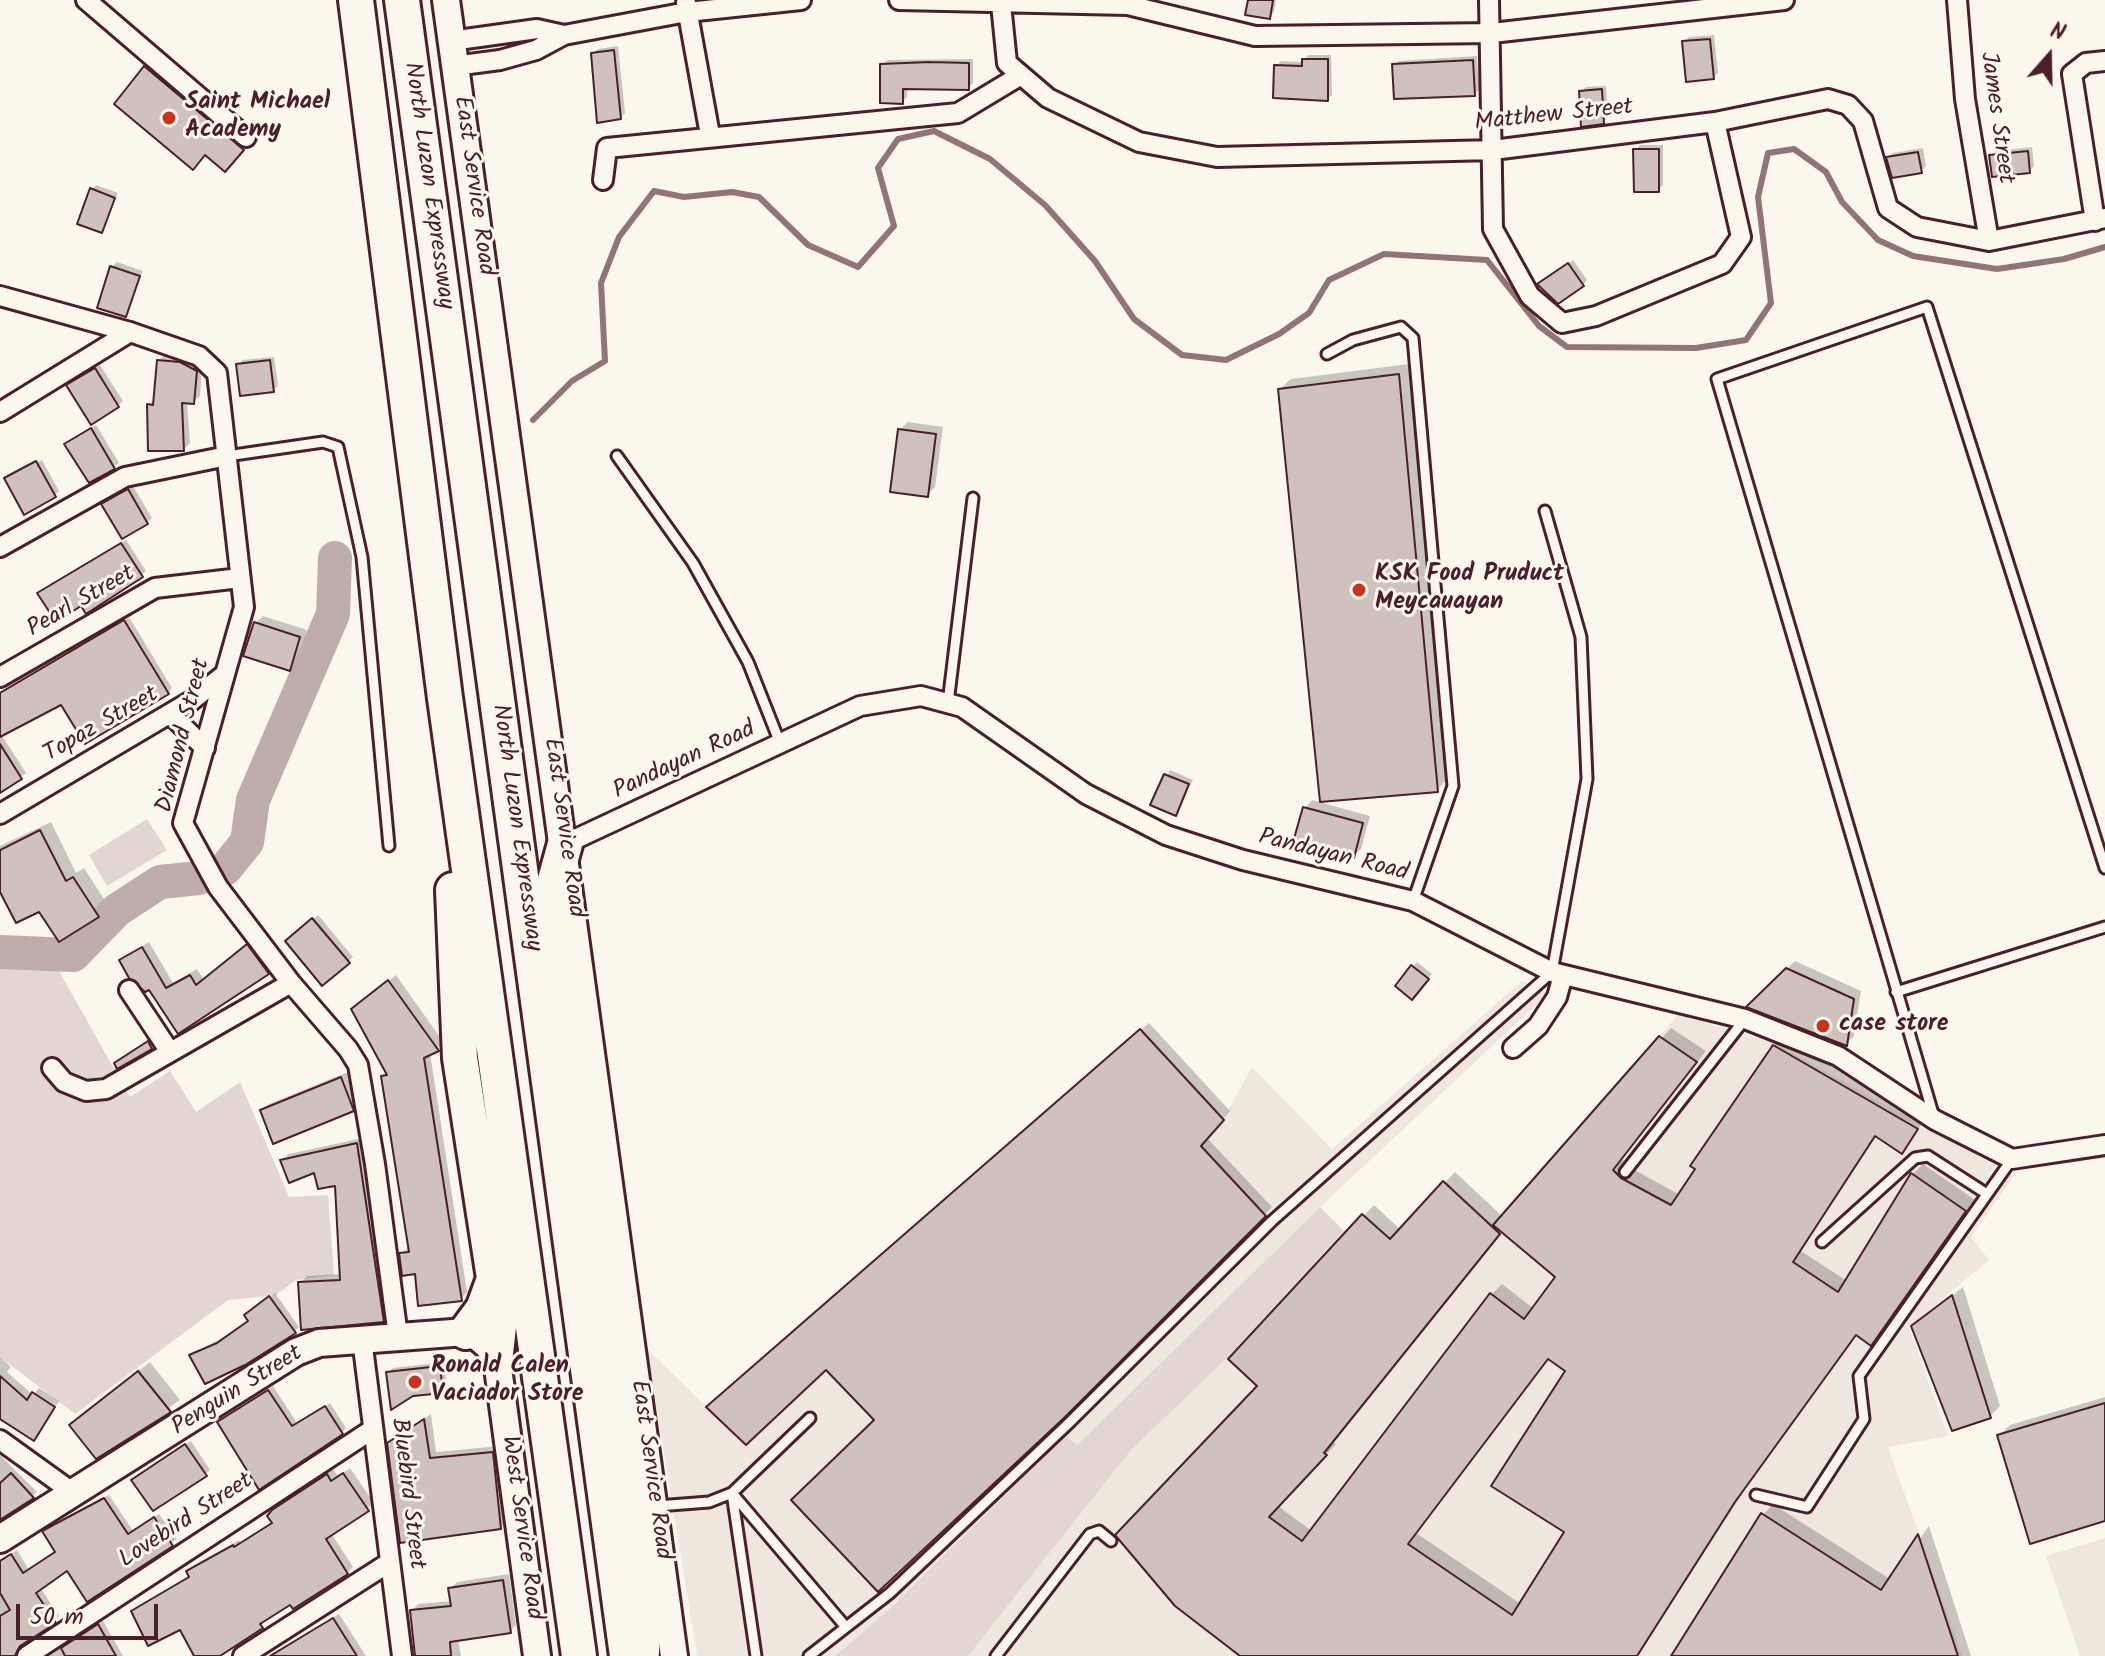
<!DOCTYPE html>
<html>
<head>
<meta charset="utf-8">
<style>
	body { margin:0 }
	#map { position:relative; width:2105px; height:1656px; overflow:hidden; background:#fbf7ec; font-family:Kalam,sans-serif }
	canvas { display:block }
	.north { position:absolute; left:2009px; top:16px; width:80px; height:80px; -webkit-text-stroke:6px #fbf7ec; paint-order:stroke; rotate:20deg; font-size:22px; font-weight:700; line-height:32px; text-align:center; color:#4a1f2b }
	.north::after { content:''; display:block; margin:auto; width:28px; height:36px; background:#4a1f2b; clip-path:polygon(50% 0,100% 100%,50% 72%,0 100%) }
	.scale { position:absolute; left:16px; top:1604px; width:142px; height:36px; box-sizing:border-box; border:4px solid #4a1f2b; border-top:0; padding-left:10px; font-size:24px; line-height:28px; white-space:nowrap; color:#4a1f2b; -webkit-text-stroke:6px #fbf7ec; paint-order:stroke }
</style>
</head>
<body>
<div id="map">
<canvas width="2105" height="1656"></canvas>
<div class="north">N</div>
<div class="scale">50 m</div>
</div>
<script>
const g = document.querySelector('canvas').getContext('2d');
g.lineJoin = 'round';
function fill(path, color) { g.fillStyle = color; g.fill(path, 'evenodd'); }
const poly = rows => new Path2D(rows.map(r => 'M' + r).join(''));
function trace(path, color, width, dash) { g.strokeStyle = color; g.lineWidth = width; g.lineCap = dash ? 'butt' : 'round'; g.setLineDash(dash || []); g.stroke(path); }
function label(font, color, halo, rows, align = 'center') {
  g.font = font + ' Kalam,sans-serif'; g.lineWidth = 6; g.setLineDash([]); g.textBaseline = 'middle'; g.strokeStyle = halo; g.fillStyle = color; for (const [text, x, y, turn = 0] of rows) {
    g.save(); g.translate(x, y); g.rotate((+turn || 0) * Math.PI / 180); g.textAlign = isNaN(turn) ? turn : align; if (halo) g.strokeText(text, 0, 0); g.fillText(text, 0, 0); g.restore();
  }
}
const built = poly([
	[1522,981,1549,993,1320,1207,1077,1445,1066,1435,894,1605,835,1656,697,1656,647,1349,707,1407,1140,1029,1223,1119,1252,1067,1332,1149],
	[1678,1015,1776,1044,2014,1176,1971,1237,1989,1260,1909,1327,1948,1436,1888,1447,1962,1656,968,1656,1131,1450,1227,1358,1362,1213,1390,1239,1444,1179,1493,1225],
	[2105,1538,2105,1656,2080,1656,2046,1556]
]);
const green = poly([
	[147,819,167,850,107,886,89,855],
	[0,957,59,971,130,1097,170,1071,196,1112,240,1082,289,1197,328,1195,334,1275,296,1280,276,1295,228,1300,75,1414,0,1357],
	[1320,1207,1344,1231,1227,1358,1131,1450,968,1656,835,1656,894,1605,1066,1435,1077,1445]
]);
const shadow = poly([
	[1250,0,1276,0,1274,12,1269,17],
	[1714,35,1718,73,1713,77,1684,42,1689,37],
	[618,46,625,113,621,117,593,53,598,49],
	[1308,55,1331,55,1332,95,1327,99,1276,66,1281,61,1304,62],
	[1477,56,1479,90,1474,94,1394,65,1399,61],
	[155,57,252,139,235,160,206,153,117,104],
	[973,59,973,83,968,88,907,87,907,97,902,102,882,65,887,60],
	[1606,86,1608,117,1603,122,1581,92,1586,87],
	[1640,145,1663,145,1663,185,1658,190,1636,150],
	[2032,147,2034,166,2029,171,1991,156,1996,151],
	[1923,148,1926,166,1921,171,1888,157,1893,153],
	[96,185,118,193,102,230,92,190],
	[1573,260,1587,280,1583,285,1545,280],
	[117,262,143,271,126,315,112,267],
	[165,355,187,357,202,365,200,396,193,402,187,402,190,443,184,449,149,405,155,399,158,361],
	[274,357,278,386,273,390,238,365,243,360],
	[1409,364,1447,779,1437,790,1280,389,1291,379],
	[100,365,123,401,118,405,73,381],
	[908,422,943,427,935,487,927,495,900,430],
	[96,425,119,463,90,481,71,440],
	[42,460,59,491,55,495,9,478],
	[133,486,152,518,147,522,104,504],
	[126,540,146,571,141,575,82,603,44,589],
	[263,616,307,630,297,661,289,668,256,623],
	[129,617,172,688,168,693,62,703,1,734,26,773,0,791,0,694],
	[1170,770,1193,780,1175,813,1153,804],
	[1312,800,1370,816,1361,849,1353,856,1305,808],
	[51,822,76,873,84,868,108,905,98,916,40,909,0,887,0,846],
	[318,915,353,957,348,962,292,936],
	[254,939,275,966,179,1031,150,987,121,960,149,942,173,983,197,969,204,980],
	[1795,961,1861,991,1854,1036,1847,1043,1750,1006],
	[1417,962,1432,974,1416,992,1413,967],
	[396,975,444,1043,430,1053,467,1292,461,1299,416,1272,401,1254,410,1247,383,1076,388,1072,361,1003],
	[1149,1023,1230,1111,1207,1138,1272,1207,1063,1415,877,1420,826,1367,716,1400],
	[1671,1028,1706,1051,1622,1159,1631,1168,1680,1195,1774,1046,1784,1036,1926,1118,1902,1151,1877,1135,1801,1251,1847,1281,1913,1174,1923,1164,1975,1200,1881,1334,1870,1344,1857,1334,1745,1489,1638,1656,1247,1656,1260,1385,1231,1358,1374,1205,1401,1230,1455,1172,1503,1217],
	[1502,1230,1558,1276,1534,1309,1502,1284,1492,1294,1312,1531,1278,1506,1336,1444,1333,1442],
	[1549,1358,1567,1370,1567,1531,1521,1604,1416,1533],
	[348,1072,359,1103,353,1110,262,1111,269,1104],
	[363,1138,390,1313,383,1320,300,1283,307,1276,342,1274,336,1183,316,1171,282,1160,289,1154],
	[1963,1287,2000,1406,1990,1416,1913,1327],
	[275,1293,299,1327,295,1331,244,1364,192,1356,250,1320,251,1310],
	[0,1357,11,1367,7,1372,33,1395,39,1388,59,1401,39,1433,4,1419,0,1421],
	[150,1362,180,1400,97,1457,82,1415],
	[444,1362,447,1386,442,1391,388,1373,393,1368],
	[273,1386,297,1423,330,1403,346,1428,342,1433,224,1417],
	[2105,1397,2105,1519,1999,1436,2010,1425],
	[431,1414,436,1452,499,1446,507,1520,500,1527,397,1437],
	[191,1441,210,1470,205,1474,138,1476],
	[0,1455,37,1492,0,1518],
	[350,1468,374,1503,331,1533,353,1567,347,1573,291,1602,266,1618,261,1627,216,1656,196,1656,181,1628,133,1611,191,1575,188,1571,194,1565,239,1540,241,1543,274,1522,274,1511,280,1504,333,1469,338,1476],
	[109,1495,133,1531,159,1514,177,1539,87,1600,68,1569,40,1587,59,1616,21,1645,22,1656,5,1656,0,1649,0,1561,17,1550,29,1570,57,1551,44,1532,49,1527],
	[1773,1504,1890,1579,1929,1526,1971,1656,1673,1656,1763,1515],
	[509,1574,516,1625,510,1631,458,1639,461,1656,417,1656,412,1611,418,1604,452,1601,450,1589,457,1582],
	[339,1614,366,1656,270,1656],
	[103,1621,123,1656,49,1656]
]);
const stream = poly([
	[533,420,572,381,605,361,601,283,619,237,654,191,684,197,732,192,759,197,808,245,858,267,894,226,878,168,898,139,934,131,990,159,1045,205,1095,261,1134,319,1182,355,1226,360,1279,334,1309,313,1329,280,1384,254,1487,260,1539,326,1567,347,1696,348,1746,340,1771,303,1758,197,1768,153,1794,149,1826,172,1842,202,1878,240,1913,256,1997,269,2064,259,2105,247]
]);
const river = poly([
	[0,952,73,955,117,910,160,882,199,878,225,869,247,842,253,800,333,614,335,558]
]);
const building = poly([
	[1248,0,1273,0,1270,19,1245,15,1248,0],
	[1710,39,1714,79,1686,82,1682,41,1710,39],
	[614,50,621,119,597,123,591,53,614,50],
	[1302,59,1328,59,1328,101,1273,98,1274,65,1302,66,1302,59],
	[1473,60,1475,96,1394,99,1392,64,1473,60],
	[930,62,969,63,969,90,903,89,903,104,880,103,880,64,930,62],
	[144,66,244,150,225,172,205,155,193,170,114,104,144,66],
	[1602,89,1604,124,1581,127,1579,91,1602,89],
	[1633,149,1659,149,1659,192,1634,192,1633,149],
	[2028,151,2030,173,1992,177,1989,155,2028,151],
	[1918,152,1922,173,1892,178,1886,157,1918,152],
	[90,188,115,198,102,233,77,224,90,188],
	[1568,263,1584,286,1558,304,1537,284,1568,263],
	[110,266,140,276,126,317,97,308,110,266],
	[157,360,180,362,197,371,194,404,182,403,184,451,148,451,147,404,153,405,157,360],
	[270,360,274,392,240,396,236,364,270,360],
	[95,368,119,407,91,425,66,385,95,368],
	[1399,374,1438,792,1320,802,1278,389,1399,374],
	[91,428,115,469,89,483,64,444,91,428],
	[898,429,936,434,928,497,890,492,898,429],
	[36,461,56,497,24,515,4,478,36,461],
	[128,489,148,524,122,539,101,504,128,489],
	[121,543,143,577,86,614,81,606,56,622,37,593,121,543],
	[124,620,169,694,85,744,61,705,0,737,0,693,124,620],
	[254,622,300,637,290,671,243,656,254,622],
	[0,744,22,779,0,793,0,744],
	[1164,774,1189,784,1176,816,1150,805,1164,774],
	[1303,807,1363,823,1354,858,1293,842,1303,807],
	[40,830,66,881,73,877,99,917,59,942,39,912,16,923,0,892,0,850,40,830],
	[312,918,350,963,322,986,285,941,312,918],
	[247,944,269,974,178,1034,149,990,145,992,129,978,119,960,142,947,166,988,190,975,196,985,247,944],
	[1411,965,1429,979,1412,1000,1395,986,1411,965],
	[1786,968,1854,999,1847,1046,1746,1007,1786,968],
	[388,980,439,1051,424,1058,462,1301,418,1306,415,1274,402,1276,399,1253,409,1252,381,1076,387,1075,351,1009,388,980],
	[1140,1029,1224,1120,1201,1146,1266,1216,1065,1417,878,1592,791,1500,874,1420,826,1370,746,1445,706,1407,1140,1029],
	[1659,1036,1697,1062,1613,1170,1621,1178,1671,1205,1695,1169,1690,1166,1773,1045,1918,1129,1902,1154,1875,1136,1793,1262,1838,1292,1911,1173,1966,1211,1871,1346,1856,1335,1735,1502,1637,1656,1240,1656,1175,1606,1115,1535,1257,1386,1228,1359,1362,1214,1390,1239,1443,1181,1500,1234,1324,1453,1327,1455,1269,1517,1302,1541,1490,1293,1524,1319,1555,1277,1493,1225,1659,1036],
	[1548,1359,1565,1371,1491,1486,1564,1532,1512,1615,1408,1544,1548,1359],
	[148,1041,152,1049,117,1069,114,1063,148,1041],
	[341,1077,354,1111,273,1144,260,1110,341,1077],
	[357,1143,384,1322,301,1330,298,1282,340,1280,335,1186,318,1189,314,1173,289,1183,280,1160,357,1143],
	[1952,1295,1991,1418,1952,1431,1911,1326,1952,1295],
	[269,1296,296,1333,245,1365,205,1384,189,1355,217,1343,248,1321,244,1315,269,1296],
	[440,1366,443,1393,413,1396,391,1410,386,1372,440,1366],
	[138,1371,171,1412,96,1459,69,1425,138,1371],
	[0,1376,27,1400,32,1392,55,1407,34,1441,0,1419,0,1376],
	[268,1390,292,1426,325,1406,343,1434,259,1490,217,1422,268,1390],
	[2105,1403,2105,1521,2030,1544,1997,1435,2105,1403],
	[424,1419,430,1458,493,1452,501,1529,400,1543,387,1443,424,1419],
	[185,1444,207,1476,153,1511,131,1480,185,1444],
	[11,1473,34,1498,0,1520,0,1483,11,1473],
	[343,1473,369,1511,326,1539,348,1574,293,1609,290,1605,260,1624,263,1628,220,1656,194,1656,180,1630,148,1646,131,1611,189,1577,186,1571,233,1545,234,1547,272,1523,267,1516,272,1510,327,1474,331,1481,343,1473],
	[104,1498,128,1534,154,1517,173,1546,87,1602,67,1571,36,1593,56,1623,20,1646,15,1656,0,1656,0,1616,10,1610,0,1593,0,1561,11,1554,23,1573,55,1552,42,1531,104,1498],
	[1761,1513,1881,1590,1918,1534,1958,1656,1671,1656,1761,1513],
	[503,1580,511,1633,450,1642,451,1656,415,1656,410,1610,451,1606,448,1588,503,1580],
	[333,1618,357,1656,270,1656,308,1633,333,1618],
	[98,1624,116,1656,65,1656,61,1648,98,1624]
]);
const lane = poly([
	[1327,354,1353,340,1401,327,1413,338,1453,786,1413,901],
	[227,456,323,442,338,447,362,557,389,846],
	[617,456,693,563,748,662,780,743],
	[948,703,973,498],
	[1896,992,2105,927],
	[1934,1117,1717,379,1927,307,2105,868],
	[1625,1172,1745,1019],
	[1822,1242,1915,1158,1928,1156,1987,1194],
	[810,1418,732,1493,845,1626],
	[1756,1495,1807,1507,1864,1419,1859,1376,2012,1159],
	[657,1506,709,1502,732,1493,756,1656],
	[809,1656,890,1593,1070,1422,1272,1221,1552,972,1587,779,1581,637,1545,511],
	[996,1656,1090,1534,1099,1531,1111,1541]
]);
const street = poly([
	[86,0,246,137],
	[899,0,1128,5,1255,36,1492,33,1784,0],
	[1489,0,1493,229,1530,296,1562,323,1596,316,1722,264,1741,237,1715,122],
	[1957,0,1965,99,1989,241],
	[686,3,710,135],
	[1001,4,1007,63,1048,98,1139,142,1217,157,1493,150,1715,122,1828,99,1848,105,1863,121,1888,208,1917,227,1989,241,2105,218],
	[451,41,537,29,564,35,687,12,801,0],
	[454,66,500,60,536,50,564,35],
	[603,180,607,148,958,113,1021,75],
	[2095,221,2072,74,2086,63,2105,61],
	[0,296,130,332,199,356,217,373,244,607,183,823,218,887,291,983,348,1049,358,1065,375,1164,398,1336],
	[0,412,130,332],
	[0,547,125,477,227,456],
	[0,677,155,588,240,578],
	[170,714,205,748],
	[0,814,191,701,225,674],
	[565,844,860,706,921,696,962,707,1086,794,1166,835,1243,860,1413,901,1552,972,1745,1019,1838,1056,1935,1120,2012,1159,2105,1145],
	[129,990,170,1052],
	[1513,1048,1538,1026,1557,997,1563,975],
	[52,1068,64,1082,86,1091,106,1089,291,983],
	[362,1339,402,1656],
	[0,1440,75,1494],
	[27,1656,373,1429],
	[243,1656,390,1562]
]);
const secondary = poly([
	[446,0,674,1656],
	[0,1539,296,1352,319,1343,466,1332,479,1338,496,1353,537,1656]
]);
const highway = poly([
	[356,0,445,698,579,1656],
	[402,0,627,1656],
	[565,844,554,884,556,915,645,1587,642,1652],
	[453,890,460,1058,500,1317,496,1353],
	[466,1332,483,1309,494,1279]
]);
const markers = [
	[169,118,8,"#c8321e"],
	[1359,590,8,"#c8321e"],
	[1823,1026,8,"#c8321e"],
	[415,1382,8,"#c8321e"]
];
const poiNames = [
	["Saint Michael",185,104],
	["Academy",185,132],
	["KSK Food Pruduct",1375,576],
	["Meycauayan",1375,604],
	["case store",1839,1026],
	["Ronald Calen",431,1368],
	["Vaciador Store",431,1396]
];
const streetNames = [
	["Matthew Street",1554,117,-6],
	["James Street",1995,118,82],
	["North Luzon Expressway",427,186,82],
	["East Service Road",472,186,82],
	["Pearl Street",82,603,-30],
	["Topaz Street",102,726,-30],
	["Diamond Street",185,736,-76],
	["Pandayan Road",685,762,-25],
	["North Luzon Expressway",515,828,82],
	["East Service Road",562,828,82],
	["Pandayan Road",1333,857,14],
	["Penguin Street",238,1392,-32],
	["East Service Road",649,1470,82],
	["Bluebird Street",406,1494,83],
	["Lovebird Street",187,1522,-33],
	["West Service Road",520,1528,82]
];
fill(built, '#eee7de');
fill(green, '#e2d7d0');
fill(shadow, '#0003');
trace(stream, '#907477', 6);
trace(river, '#bfadaa', 34);
fill(building, '#cfc2bc');
trace(building, '#4a1f2b', 2);
trace(lane, '#4a1f2b', 15);
trace(street, '#4a1f2b', 24);
trace(secondary, '#4a1f2b', 32);
trace(highway, '#4a1f2b', 40);
trace(lane, '#fbf7ec', 9);
trace(street, '#fbf7ec', 18);
trace(secondary, '#fbf7ec', 26);
trace(highway, '#fbf7ec', 34);
for (const [x, y, r, color] of markers) { const dot = new Path2D(); dot.arc(x, y, r, 0, 2 * Math.PI); g.fillStyle = color; g.fill(dot); trace(dot, '#fbf7ec', 3); }
label('bold 24px', '#4a1f2b', '#fbf7ec', poiNames, 'left');
label('24px', '#4a1f2b', '#fbf7ec', streetNames);
</script>
</body>
</html>
